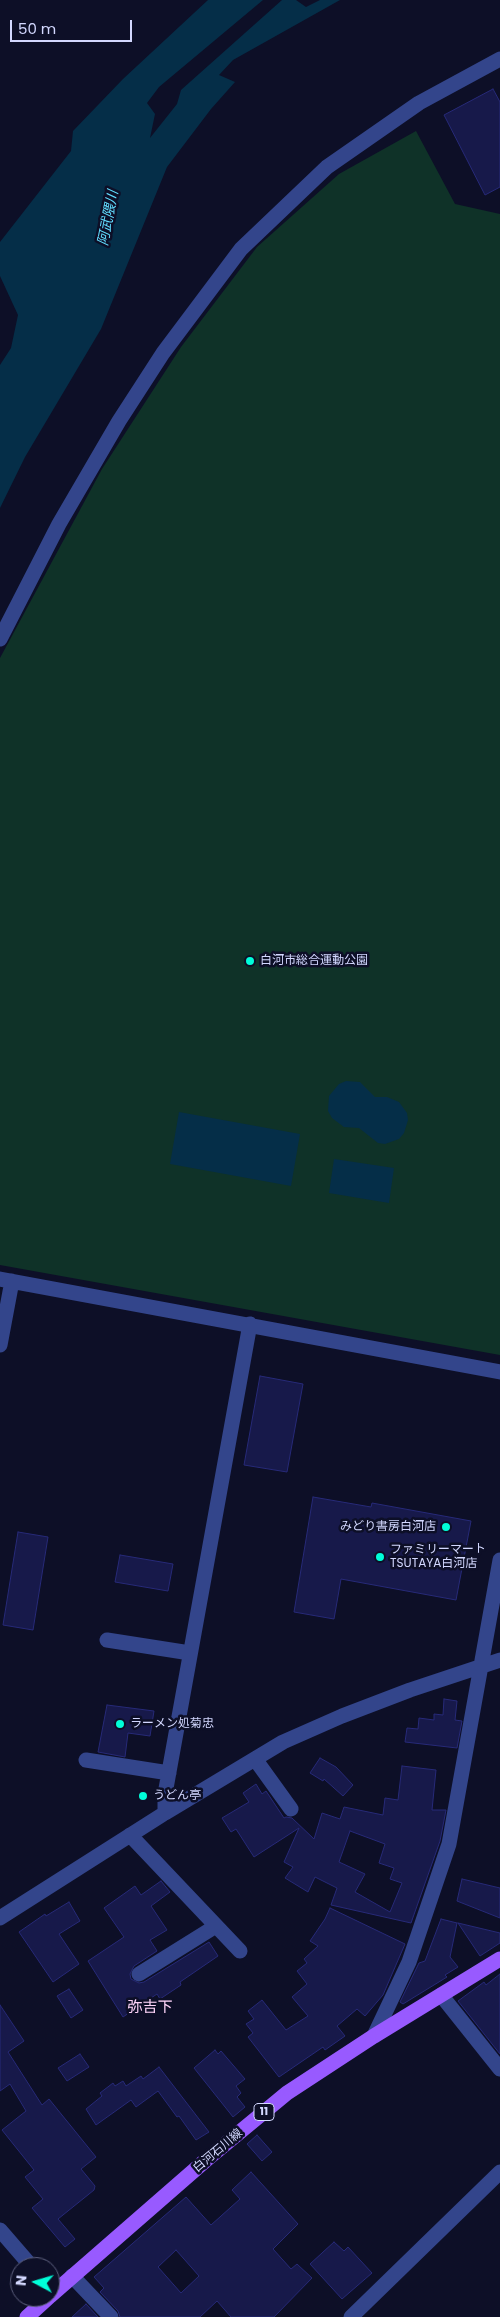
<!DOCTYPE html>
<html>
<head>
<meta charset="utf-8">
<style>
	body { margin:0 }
	#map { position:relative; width:500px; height:2317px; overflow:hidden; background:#0d0f27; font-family:Poppins,sans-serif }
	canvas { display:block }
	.north { position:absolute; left:10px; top:2257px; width:50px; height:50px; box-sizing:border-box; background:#0d0f27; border:1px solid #5c5f7d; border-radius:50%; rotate:276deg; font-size:14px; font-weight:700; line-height:20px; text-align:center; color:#d3d8ff }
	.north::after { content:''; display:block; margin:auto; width:18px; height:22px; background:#00fed9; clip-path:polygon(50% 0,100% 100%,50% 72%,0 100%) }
	.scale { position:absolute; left:10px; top:20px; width:122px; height:22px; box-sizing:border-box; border:2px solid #d3d8ff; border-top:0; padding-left:6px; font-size:15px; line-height:18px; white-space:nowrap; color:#d3d8ff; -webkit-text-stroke:4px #0d0f27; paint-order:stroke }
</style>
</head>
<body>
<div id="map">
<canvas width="500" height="2317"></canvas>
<div class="north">N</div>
<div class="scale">50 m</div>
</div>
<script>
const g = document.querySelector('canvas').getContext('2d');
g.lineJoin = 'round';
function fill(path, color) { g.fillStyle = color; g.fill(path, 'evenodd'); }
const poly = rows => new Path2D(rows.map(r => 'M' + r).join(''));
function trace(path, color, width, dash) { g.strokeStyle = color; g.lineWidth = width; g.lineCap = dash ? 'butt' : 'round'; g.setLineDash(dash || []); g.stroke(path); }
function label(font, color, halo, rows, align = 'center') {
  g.font = font + ' Poppins,"Noto Sans JP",sans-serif'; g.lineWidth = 5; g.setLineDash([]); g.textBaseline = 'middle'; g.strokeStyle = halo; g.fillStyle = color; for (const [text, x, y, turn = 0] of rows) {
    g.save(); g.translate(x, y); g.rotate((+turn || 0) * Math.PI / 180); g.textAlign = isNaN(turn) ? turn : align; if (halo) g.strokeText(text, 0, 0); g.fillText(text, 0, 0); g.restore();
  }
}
const green = poly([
	[416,131,455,204,500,214,500,1355,0,1265,0,658,102,469,181,347,257,247,339,174]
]);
const water = poly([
	[208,0,263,0,159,87,147,103,155,114,150,138,177,104,181,90,282,0,296,0,306,7,320,0,340,0,233,60,219,75,235,82,211,109,167,167,101,329,25,457,0,508,0,365,11,348,18,315,0,276,0,242,71,151,73,131,123,79],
	[346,1081,360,1082,375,1097,387,1097,399,1102,407,1113,408,1120,404,1133,399,1139,385,1144,378,1143,359,1128,344,1127,332,1118,328,1111,329,1096,339,1084],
	[179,1112,300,1134,291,1186,170,1164],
	[334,1159,394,1168,389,1203,329,1193]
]);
const building = poly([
	[493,89,500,102,500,187,485,195,444,115,493,89],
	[260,1376,303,1384,287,1472,244,1465,260,1376],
	[313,1497,371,1507,372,1503,471,1521,456,1600,341,1579,334,1619,294,1612,313,1497],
	[18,1532,48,1537,33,1630,3,1625,18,1532],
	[120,1555,173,1564,168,1591,115,1582,120,1555],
	[444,1699,457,1701,455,1720,462,1721,457,1748,405,1742,407,1728,418,1729,419,1718,434,1720,434,1714,443,1715,444,1699],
	[107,1705,154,1711,150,1736,128,1733,125,1757,98,1752,107,1705],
	[320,1758,336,1767,353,1785,343,1796,324,1779,323,1781,310,1773,320,1758],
	[402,1766,436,1770,432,1810,446,1810,440,1841,411,1923,331,1905,337,1888,315,1877,308,1892,285,1878,293,1867,284,1862,299,1828,254,1857,236,1829,231,1832,222,1818,249,1802,243,1793,256,1784,262,1794,266,1791,284,1818,286,1817,292,1818,314,1839,322,1813,340,1819,344,1807,383,1815,385,1798,398,1800,402,1766],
	[350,1831,385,1844,379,1863,394,1868,390,1879,402,1883,390,1912,355,1892,365,1874,339,1862,350,1831],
	[462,1879,500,1888,500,1918,457,1901,462,1879],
	[161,1881,170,1892,151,1906,167,1930,150,1940,157,1951,134,1966,130,1974,131,1979,139,1983,144,1982,209,1942,218,1956,180,1982,181,1985,160,1999,157,1994,123,2017,88,1961,124,1937,104,1908,135,1886,141,1895,161,1881],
	[69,1902,80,1921,59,1934,79,1964,53,1982,19,1932,45,1914,46,1916,69,1902],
	[330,1908,405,1944,383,1995,365,2016,357,2009,337,2026,345,2036,325,2050,323,2047,279,2077,248,2037,253,2033,246,2024,254,2019,248,2011,262,2000,286,2030,308,2016,292,1997,307,1984,297,1971,307,1963,304,1959,318,1946,310,1941,325,1919,330,1908],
	[441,1919,457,1923,450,1957,458,1967,445,1975,447,1977,403,2004,400,2002,419,1963,425,1961,441,1919],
	[458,1923,500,1933,500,1943,480,1956,458,1923],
	[500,1974,500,2054,458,2001,484,1982,486,1985,500,1974],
	[69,1989,83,2010,71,2018,57,1996,69,1989],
	[0,2005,24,2041,8,2052,42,2105,49,2099,96,2157,81,2169,95,2186,94,2190,58,2219,75,2239,65,2247,32,2208,43,2199,25,2177,34,2170,2,2130,26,2111,10,2084,0,2091,0,2005],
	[215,2050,218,2054,221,2051,245,2079,236,2086,241,2093,237,2097,245,2107,233,2117,194,2068,215,2050],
	[80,2054,89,2067,67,2081,58,2068,80,2054],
	[159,2067,209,2132,196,2140,179,2116,177,2117,158,2091,136,2107,131,2100,96,2125,86,2109,102,2096,100,2093,113,2083,115,2086,123,2081,126,2086,141,2076,143,2079,159,2067],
	[257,2135,272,2152,262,2161,247,2144,257,2135],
	[251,2172,298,2224,273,2249,291,2269,297,2264,312,2278,274,2317,231,2317,217,2301,200,2317,120,2317,118,2311,100,2292,104,2288,94,2277,186,2197,211,2225,240,2199,232,2190,251,2172],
	[176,2250,199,2276,181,2293,158,2267,176,2250],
	[334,2242,344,2251,348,2247,372,2273,342,2299,310,2264,334,2242],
	[86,2304,98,2317,72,2317,86,2304]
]);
const minor = poly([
	[0,639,59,524,119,421,163,353,241,249,327,167,419,103,500,59],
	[0,1279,500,1372],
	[0,1345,12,1281],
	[107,1640,190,1653],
	[255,1759,291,1809],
	[86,1760,169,1773],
	[165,1813,165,1794,250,1324],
	[130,1835,240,1951],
	[0,1918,165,1813,283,1742,342,1716,410,1690,500,1660],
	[139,1974,216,1926],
	[441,1995,500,2069],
	[374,2036,409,1962,449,1844,500,1560],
	[0,2230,32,2267],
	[72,2276,111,2317],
	[351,2317,500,2172]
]);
const major = poly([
	[50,2296,206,2160,287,2093,374,2036,500,1959],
	[27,2317,49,2297]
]);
const markers = [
	[250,961,5,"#00fed9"],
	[446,1527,5,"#00fed9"],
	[380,1557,5,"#00fed9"],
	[120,1724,5,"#00fed9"],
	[143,1796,5,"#00fed9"]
];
const shields = [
	[264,2112,20]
];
const shieldNames = [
	["11",264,2112]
];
const poiNames = [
	["白河市総合運動公園",260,961],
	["みどり書房白河店",436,1527,"right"],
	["ファミリーマート",390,1550],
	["TSUTAYA白河店",390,1564],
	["ラーメン処菊忠",130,1724],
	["うどん亭",153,1796]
];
const streetNames = [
	["白河石川線",218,2151,-40]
];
const waterNames = [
	["阿武隈川",109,218,-79]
];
const quarterNames = [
	["弥吉下",150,2008]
];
fill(green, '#0f3228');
fill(water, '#052e48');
fill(building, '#17194a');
trace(building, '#272a78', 1);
trace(minor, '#33458b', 15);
trace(major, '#985aff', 15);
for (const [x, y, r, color] of markers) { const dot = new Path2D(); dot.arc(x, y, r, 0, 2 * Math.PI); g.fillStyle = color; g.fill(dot); trace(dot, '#0d0f27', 2); }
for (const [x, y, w] of shields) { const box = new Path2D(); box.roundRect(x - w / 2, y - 8.5, w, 17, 4); g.fillStyle = '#0d0f27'; g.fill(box); trace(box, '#d3d8ff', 1); }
label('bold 11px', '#d3d8ff', null, shieldNames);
label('12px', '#d3d8ff', '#0d0f27', poiNames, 'left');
label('12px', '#d3d8ff', '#0d0f27', streetNames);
label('italic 14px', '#61ddff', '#0d0f27', waterNames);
label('15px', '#ffd5fa', '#0d0f27', quarterNames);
</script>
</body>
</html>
